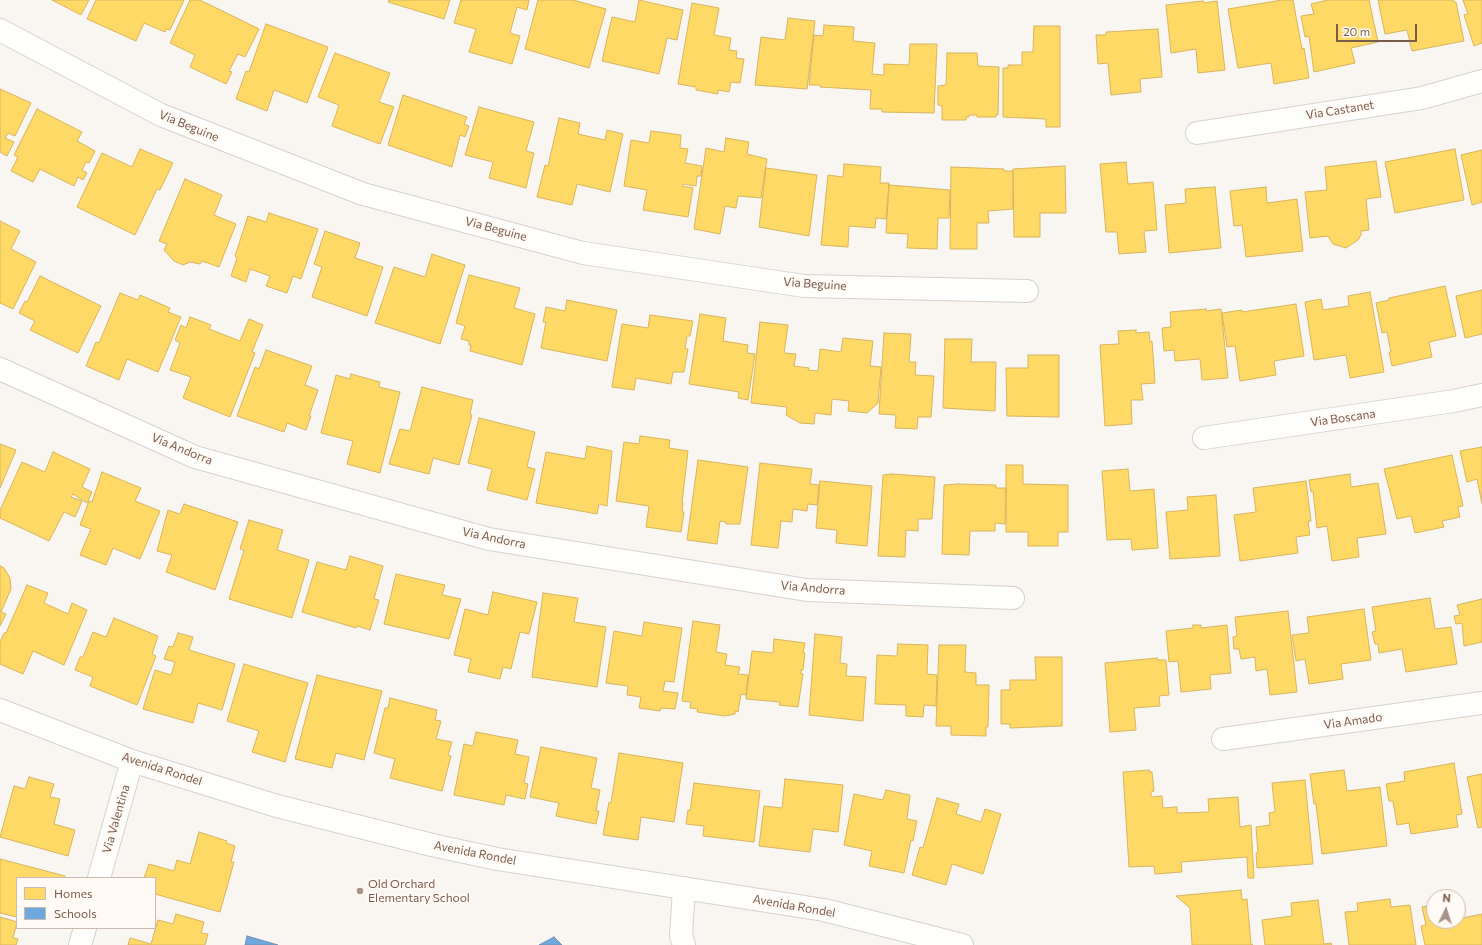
<!DOCTYPE html>
<html>
<head>
<meta charset="utf-8">
<style>
	body { margin:0 }
	#map { position:relative; width:1482px; height:945px; overflow:hidden; background:#f9f5f0; font-family:Commissioner,sans-serif }
	canvas { display:block }
	.legend { position:absolute; left:16px; top:877px; width:140px; height:52px; box-sizing:border-box; background:#fffaf3; border:1px solid #cabbb1; margin:0; padding:5px 7px; list-style:none; font-size:12px; color:#7a5c4d }
	.legend li { display:flex; align-items:center; gap:8px; height:20px }
	.legend b { width:20px; border:1px solid #cabbb1 }
	.north { position:absolute; left:1426px; top:889px; width:40px; height:40px; box-sizing:border-box; background:#fffaf3; border:1px solid #cabbb1; border-radius:50%; rotate:4deg; font-size:11px; font-weight:700; line-height:16px; text-align:center; color:#7a5c4d }
	.north::after { content:''; display:block; margin:auto; width:14px; height:18px; background:#a69286; clip-path:polygon(50% 0,100% 100%,50% 72%,0 100%) }
	.scale { position:absolute; left:1336px; top:24px; width:81px; height:18px; box-sizing:border-box; border:2px solid #7a5c4d; border-top:0; padding-left:5px; font-size:12px; line-height:14px; white-space:nowrap; color:#7a5c4d; -webkit-text-stroke:3px #fffaf3; paint-order:stroke }
</style>
</head>
<body>
<div id="map">
<canvas width="1482" height="945"></canvas>
<ul class="legend">
<li><b style="height:11px;background:#ffd966"></b>Homes</li>
<li><b style="height:11px;background:#6fa8dc"></b>Schools</li>
</ul>
<div class="north">N</div>
<div class="scale">20 m</div>
</div>
<script>
const g = document.querySelector('canvas').getContext('2d');
g.lineJoin = 'round';
function fill(path, color) { g.fillStyle = color; g.fill(path, 'evenodd'); }
const poly = rows => new Path2D(rows.map(r => 'M' + r).join(''));
function trace(path, color, width, dash) { g.strokeStyle = color; g.lineWidth = width; g.lineCap = dash ? 'butt' : 'round'; g.setLineDash(dash || []); g.stroke(path); }
function label(font, color, halo, rows, align = 'center') {
  g.font = font + ' Commissioner,sans-serif'; g.lineWidth = 4; g.setLineDash([]); g.textBaseline = 'middle'; g.strokeStyle = halo; g.fillStyle = color; for (const [text, x, y, turn = 0] of rows) {
    g.save(); g.translate(x, y); g.rotate((+turn || 0) * Math.PI / 180); g.textAlign = isNaN(turn) ? turn : align; if (halo) g.strokeText(text, 0, 0); g.fillText(text, 0, 0); g.restore();
  }
}
const homes = poly([
	[52,0,89,0,81,15,52,0],
	[96,0,184,0,170,30,166,29,165,32,144,23,136,41,87,19,96,0],
	[190,0,200,0,259,29,245,57,238,54,229,71,232,72,226,84,190,67,195,55,170,43,190,0],
	[389,0,450,0,444,19,388,2,389,0],
	[461,0,529,0,527,10,517,7,510,33,520,36,512,64,469,52,476,29,454,23,461,0],
	[538,0,573,0,606,9,589,68,525,49,538,0],
	[639,0,683,10,677,40,667,38,659,74,602,61,612,17,635,22,639,0],
	[1282,0,1293,0,1302,49,1304,48,1309,78,1274,84,1271,63,1238,68,1228,9,1282,0],
	[1328,0,1369,0,1378,42,1351,48,1355,63,1314,72,1309,36,1305,37,1301,16,1314,14,1311,4,1328,0],
	[1378,0,1453,0,1454,2,1456,2,1464,41,1412,51,1407,30,1385,34,1378,0],
	[1463,0,1482,0,1482,43,1474,46,1464,15,1468,14,1463,0],
	[1203,1,1203,3,1217,1,1225,70,1198,73,1196,49,1171,53,1166,5,1203,1],
	[692,3,719,8,714,35,731,38,729,50,737,51,736,58,744,59,740,83,731,82,729,92,718,90,718,94,696,90,696,87,678,84,692,3],
	[788,18,815,21,807,89,755,85,761,37,785,40,788,18],
	[266,24,328,47,307,103,274,90,267,111,236,99,246,71,249,72,266,24],
	[824,25,854,27,853,41,875,43,872,74,884,75,884,64,909,65,910,44,937,44,934,113,882,112,882,109,870,109,871,90,820,87,820,85,809,85,814,35,823,36,824,25],
	[1034,26,1060,26,1060,127,1046,127,1046,119,1003,117,1003,68,1008,68,1008,65,1022,65,1022,52,1033,52,1034,26],
	[1158,29,1162,77,1140,79,1141,92,1111,95,1108,63,1098,64,1096,35,1106,35,1106,32,1158,29],
	[335,53,390,73,379,102,394,107,380,144,332,126,339,105,318,97,335,53],
	[947,53,977,53,978,66,999,67,998,115,996,114,996,117,977,117,977,115,969,115,969,117,966,117,966,120,942,120,942,106,938,105,938,86,946,85,947,53],
	[0,89,31,103,15,136,8,133,5,138,14,142,7,156,0,152,0,89],
	[403,95,467,117,464,124,469,126,465,137,460,135,452,167,388,145,403,95],
	[479,107,534,122,526,151,534,153,526,188,489,178,493,162,465,155,479,107],
	[37,109,82,132,77,141,95,151,89,163,86,162,82,170,87,173,83,180,78,177,74,186,40,169,33,182,11,171,18,157,14,155,37,109],
	[559,118,580,123,578,134,605,140,607,130,623,134,610,192,577,184,572,205,537,197,545,165,548,166,559,118],
	[651,131,681,135,680,148,688,149,685,163,702,166,701,176,697,176,696,186,683,184,682,186,693,188,688,217,643,210,647,190,624,186,631,140,649,143,651,131],
	[726,138,749,142,747,154,767,159,761,198,738,196,736,208,725,206,720,234,694,229,706,148,724,152,726,138],
	[140,149,173,163,160,190,157,189,135,235,77,207,102,153,132,167,140,149],
	[1455,149,1464,200,1395,213,1385,162,1455,149],
	[1482,150,1482,202,1472,205,1461,155,1482,150],
	[1376,161,1381,197,1366,199,1369,230,1361,231,1361,235,1358,240,1346,248,1333,244,1328,236,1310,238,1305,192,1327,190,1325,167,1376,161],
	[1126,162,1128,184,1153,182,1157,230,1144,231,1146,252,1119,254,1117,232,1106,232,1100,164,1126,162],
	[844,164,881,167,880,183,889,183,886,219,876,218,875,228,849,226,848,247,821,245,828,175,843,177,844,164],
	[1065,166,1066,213,1040,213,1040,237,1014,237,1013,169,1065,166],
	[951,167,1004,169,1004,171,1013,171,1013,209,988,211,989,223,977,223,977,249,950,249,951,167],
	[766,168,817,175,809,236,759,227,766,168],
	[185,179,222,195,214,215,236,224,219,267,202,261,200,264,190,262,183,265,174,261,164,250,167,244,159,241,185,179],
	[889,185,950,190,949,218,938,218,937,249,907,248,908,234,886,233,889,185],
	[1215,187,1221,248,1169,253,1165,205,1186,203,1185,189,1215,187],
	[1266,187,1267,203,1297,199,1303,251,1246,257,1242,225,1234,226,1230,191,1266,187],
	[269,213,318,229,301,279,293,276,287,293,266,286,270,276,250,269,246,282,231,276,237,258,235,256,248,216,266,222,269,213],
	[0,221,20,231,11,249,36,262,13,309,0,303,0,221],
	[325,231,360,243,355,258,383,267,367,316,312,297,322,267,314,264,325,231],
	[432,254,465,265,440,344,375,323,394,267,425,277,432,254],
	[469,275,520,288,514,308,535,314,522,365,470,351,471,345,469,345,469,341,461,339,465,326,456,323,469,275],
	[40,276,101,306,78,353,30,330,35,321,19,313,25,301,27,302,40,276],
	[1445,286,1456,336,1429,342,1432,357,1392,366,1389,352,1391,352,1387,332,1382,333,1376,303,1389,300,1389,298,1445,286],
	[1482,290,1482,334,1465,338,1456,296,1482,290],
	[1370,292,1384,372,1350,378,1346,355,1314,360,1305,302,1321,299,1323,310,1349,306,1348,296,1370,292],
	[120,293,138,300,140,295,170,308,168,312,181,317,158,372,127,359,119,380,86,366,96,342,99,343,120,293],
	[567,300,617,310,607,361,541,348,546,322,543,322,546,307,565,311,567,300],
	[1296,304,1304,356,1274,361,1276,375,1240,381,1235,346,1227,347,1222,313,1242,310,1242,312,1296,304],
	[1206,309,1206,311,1221,309,1228,378,1202,380,1200,359,1175,361,1174,350,1164,351,1162,328,1171,327,1170,312,1206,309],
	[700,314,726,318,723,341,748,345,747,353,755,354,748,400,738,398,739,392,689,384,700,314],
	[650,315,693,321,690,336,687,336,685,349,688,349,684,372,673,372,671,384,636,378,634,390,612,387,622,324,648,328,650,315],
	[190,317,211,325,209,329,240,341,249,319,263,325,252,352,255,353,230,417,183,398,191,377,170,370,180,343,175,340,181,325,186,328,190,317],
	[760,322,788,325,784,353,796,354,794,366,809,368,808,370,818,371,820,349,841,352,843,338,873,341,870,366,881,367,878,403,867,413,848,411,849,401,832,399,831,415,815,413,814,424,800,423,786,415,787,407,751,403,760,322],
	[1136,330,1136,333,1149,332,1150,342,1152,341,1155,383,1141,384,1143,400,1131,400,1132,424,1105,426,1100,345,1119,344,1118,331,1136,330],
	[884,333,911,334,909,362,916,362,915,375,934,376,931,417,918,417,917,429,895,428,896,415,879,414,884,333],
	[945,339,972,339,971,362,996,362,995,411,943,408,945,339],
	[266,350,312,366,305,385,318,390,309,416,311,416,306,430,287,423,284,432,237,416,255,367,259,369,266,350],
	[1028,355,1059,355,1059,417,1007,416,1006,368,1028,368,1028,355],
	[351,374,380,382,379,387,400,392,380,473,347,464,353,441,321,433,336,375,350,379,351,374],
	[422,387,473,400,470,414,472,415,459,465,433,458,429,474,389,464,400,429,410,431,422,387],
	[479,418,535,432,527,467,535,469,527,500,487,490,492,469,468,463,479,418],
	[640,436,670,440,669,448,688,451,682,503,683,503,682,512,684,512,681,532,646,527,649,506,616,501,624,442,639,444,640,436],
	[0,444,16,450,0,488,0,444],
	[587,446,612,451,607,506,599,504,597,514,536,503,546,452,585,459,587,446],
	[1482,447,1482,504,1477,479,1467,482,1460,451,1482,447],
	[53,452,90,469,82,487,92,492,87,503,73,494,71,497,82,501,75,517,64,512,49,541,0,518,0,510,22,462,45,472,53,452],
	[1452,455,1463,506,1458,507,1460,517,1442,521,1444,527,1415,533,1411,516,1397,519,1384,469,1452,455],
	[698,460,748,467,740,524,726,524,726,522,720,521,717,544,687,540,698,460],
	[760,463,812,469,810,484,819,485,817,505,808,504,807,511,793,509,792,522,781,521,778,548,751,545,760,463],
	[1006,465,1023,465,1023,484,1068,485,1068,532,1058,532,1058,546,1028,546,1028,532,1006,532,1006,465],
	[1128,469,1130,491,1154,489,1158,548,1132,550,1131,539,1107,540,1102,471,1128,469],
	[102,472,141,488,135,501,160,511,140,559,113,548,106,565,80,555,91,529,80,525,89,501,92,502,102,472],
	[892,474,935,477,932,519,918,519,918,531,906,530,905,557,878,556,883,475,892,474],
	[1350,474,1351,487,1378,483,1386,534,1357,538,1359,557,1332,561,1327,526,1317,528,1313,491,1311,492,1309,480,1350,474],
	[820,481,872,486,867,546,836,543,837,530,816,528,820,481],
	[1306,481,1311,521,1308,521,1310,535,1296,537,1298,553,1240,561,1234,515,1256,512,1253,488,1306,481],
	[958,484,996,485,996,488,1006,488,1005,524,995,523,995,531,970,531,969,555,942,554,944,485,958,484],
	[1216,495,1220,556,1170,559,1166,512,1188,510,1187,497,1216,495],
	[184,504,238,522,215,590,166,572,172,555,157,551,168,510,180,514,184,504],
	[249,520,283,530,277,550,309,560,292,618,229,599,244,550,240,549,249,520],
	[350,556,383,566,374,599,379,600,370,630,357,626,356,628,302,612,317,562,346,570,350,556],
	[0,566,4,568,10,578,11,589,1,612,6,614,0,626,0,566],
	[396,574,445,585,442,595,461,599,449,639,384,624,396,574],
	[27,585,48,593,44,603,68,614,72,603,87,610,64,665,33,651,23,674,0,664,0,642,4,633,6,633,27,585],
	[493,592,537,602,529,634,520,632,511,669,503,667,500,679,468,672,471,659,454,655,465,609,488,615,493,592],
	[543,593,578,598,574,622,606,627,597,687,532,677,543,593],
	[1430,598,1435,629,1451,627,1457,664,1406,672,1402,649,1379,653,1378,644,1375,644,1372,632,1376,631,1372,607,1430,598],
	[1482,599,1482,642,1464,646,1462,623,1456,624,1454,616,1460,615,1457,605,1482,599],
	[1364,609,1371,660,1341,664,1343,679,1309,684,1305,659,1296,661,1292,635,1309,633,1307,617,1364,609],
	[1288,611,1297,692,1270,695,1267,669,1256,671,1255,657,1241,659,1239,649,1234,649,1233,637,1237,636,1235,617,1288,611],
	[114,618,158,636,152,654,156,656,137,705,90,686,93,677,75,670,80,657,83,657,93,632,106,637,114,618],
	[693,621,720,625,716,652,727,654,725,665,740,667,738,674,748,675,746,695,741,694,738,712,735,711,735,714,725,716,697,712,698,709,690,708,691,702,682,701,693,621],
	[644,622,682,628,674,682,665,681,663,691,678,693,675,709,661,708,660,711,639,708,641,697,627,695,628,686,606,683,614,631,642,636,644,622],
	[1193,625,1201,625,1201,628,1227,625,1231,673,1210,675,1211,689,1181,692,1178,661,1169,662,1166,631,1193,628,1193,625],
	[178,633,193,637,189,650,235,664,222,710,198,703,193,723,143,709,155,670,171,675,175,662,164,659,169,646,173,647,178,633],
	[815,634,842,637,840,663,847,664,846,676,866,677,863,721,809,715,815,634],
	[774,639,805,643,803,653,805,653,803,670,801,670,801,674,803,674,798,707,779,705,780,702,746,699,752,651,773,653,774,639],
	[898,644,928,645,927,674,937,675,936,706,924,705,923,717,906,716,906,705,875,704,877,655,897,656,898,644],
	[939,645,966,645,965,672,976,673,976,685,989,685,988,727,986,727,986,736,951,735,951,726,936,726,939,645],
	[1035,657,1062,657,1062,726,1010,728,1010,724,1001,724,1001,690,1010,690,1010,680,1036,680,1035,657],
	[1157,658,1157,660,1166,660,1169,695,1159,696,1160,706,1134,708,1136,730,1110,732,1105,663,1157,658],
	[244,664,308,683,285,762,252,752,259,731,227,721,244,664],
	[317,675,382,691,364,760,336,753,332,768,295,759,317,675],
	[390,698,437,710,435,720,441,721,436,739,452,742,448,755,451,756,442,791,390,778,395,759,374,753,385,708,388,708,390,698],
	[476,732,518,740,515,754,529,757,524,783,528,784,525,799,506,795,504,805,454,795,464,744,473,746,476,732],
	[541,747,597,758,591,788,600,790,596,811,599,811,596,824,556,816,559,803,530,797,541,747],
	[619,753,683,763,674,822,641,817,638,840,603,835,609,802,611,803,619,753],
	[1454,763,1462,814,1456,815,1458,827,1411,834,1409,823,1397,825,1393,801,1389,801,1386,784,1405,781,1404,772,1454,763],
	[1149,770,1149,772,1152,772,1154,791,1151,792,1151,797,1162,796,1163,808,1177,807,1177,813,1209,812,1208,799,1238,797,1240,827,1251,825,1254,878,1248,878,1247,857,1181,862,1182,872,1155,874,1154,866,1129,867,1123,772,1149,770],
	[1344,770,1347,791,1380,787,1387,846,1322,854,1316,804,1314,804,1310,774,1344,770],
	[1482,774,1482,827,1478,828,1467,777,1482,774],
	[29,777,54,784,50,797,60,799,54,824,75,830,68,856,0,837,14,786,25,789,29,777],
	[785,779,843,785,838,832,813,829,810,852,759,846,764,806,782,808,785,779],
	[1305,780,1313,864,1257,868,1256,853,1258,853,1256,827,1270,825,1269,813,1275,812,1272,783,1305,780],
	[694,783,760,791,754,842,703,836,704,826,686,824,688,810,690,811,694,783],
	[886,790,910,795,907,819,917,821,913,841,911,840,904,873,869,866,872,851,844,845,854,794,883,800,886,790],
	[937,798,959,804,956,814,981,822,985,809,1001,814,983,874,952,864,946,885,912,875,920,847,923,848,937,798],
	[199,832,227,841,226,843,235,846,231,862,234,862,220,912,155,894,155,878,144,878,149,864,174,871,177,860,190,864,199,832],
	[0,859,65,876,65,878,17,878,17,917,0,913,0,859],
	[1241,890,1242,900,1247,899,1251,944,1253,945,1192,945,1190,908,1176,896,1241,890],
	[1390,899,1391,907,1410,905,1416,945,1349,945,1345,912,1358,911,1357,903,1390,899],
	[1318,900,1324,944,1331,943,1332,945,1265,945,1262,920,1292,916,1291,903,1318,900],
	[1434,905,1434,921,1458,921,1458,919,1482,914,1482,945,1425,945,1421,926,1426,925,1422,907,1434,905],
	[176,914,204,922,201,933,208,934,205,945,128,945,130,938,151,944,158,920,173,924,176,914],
	[0,917,17,922,13,938,18,939,16,945,0,945,0,917]
]);
const schools = poly([
	[247,936,278,945,245,945,247,936],
	[554,937,562,945,539,945,554,937]
]);
const minor = poly([
	[0,30,161,115,363,194,583,253,804,286,1027,291],
	[1197,133,1422,98,1482,81],
	[0,369,195,457,489,539,807,590,1013,598],
	[1204,438,1454,401,1482,395],
	[0,710,132,761,277,806,432,845,497,859,824,910,962,945],
	[1223,739,1482,703],
	[99,878,132,761],
	[80,945,85,928],
	[684,945,681,936,684,888]
]);
const markers = [
	[360,891,4,"#a69286"]
];
const streetNames = [
	["Via Castanet",1340,110,-9],
	["Via Beguine",189,126,22],
	["Via Beguine",496,229,15],
	["Via Beguine",815,284,4],
	["Via Boscana",1343,418,-8],
	["Via Andorra",182,449,22],
	["Via Andorra",494,538,12],
	["Via Andorra",813,588,5],
	["Via Amado",1353,721,-8],
	["Avenida Rondel",162,769,18],
	["Via Valentina",116,819,-74],
	["Avenida Rondel",475,853,11],
	["Avenida Rondel",794,906,10]
];
const poiNames = [
	["Old Orchard",368,884],
	["Elementary School",368,898]
];
fill(homes, '#ffd966');
trace(homes, '#d7b45e', 1);
fill(schools, '#6fa8dc');
trace(schools, '#7291b1', 1);
trace(minor, '#d7d1cb', 24);
trace(minor, '#fefefd', 22);
for (const [x, y, r, color] of markers) { const dot = new Path2D(); dot.arc(x, y, r, 0, 2 * Math.PI); g.fillStyle = color; g.fill(dot); trace(dot, '#fffaf3', 1.5); }
label('12px', '#7a5c4d', '#fffaf3', streetNames);
label('12px', '#7a5c4d', '#fffaf3', poiNames, 'left');
</script>
</body>
</html>
